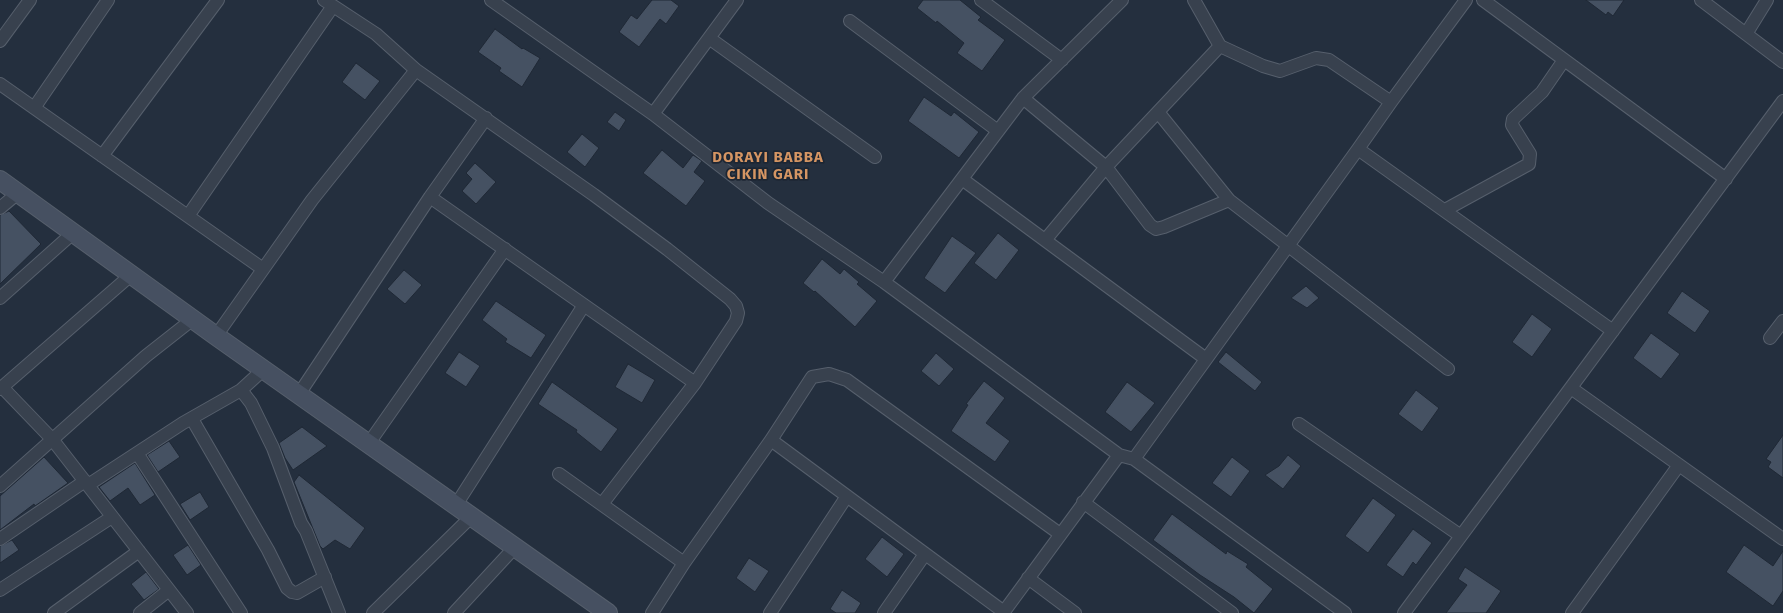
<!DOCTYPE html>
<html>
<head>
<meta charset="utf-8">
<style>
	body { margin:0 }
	canvas { display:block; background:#242f3e }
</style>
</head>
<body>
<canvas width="1783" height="613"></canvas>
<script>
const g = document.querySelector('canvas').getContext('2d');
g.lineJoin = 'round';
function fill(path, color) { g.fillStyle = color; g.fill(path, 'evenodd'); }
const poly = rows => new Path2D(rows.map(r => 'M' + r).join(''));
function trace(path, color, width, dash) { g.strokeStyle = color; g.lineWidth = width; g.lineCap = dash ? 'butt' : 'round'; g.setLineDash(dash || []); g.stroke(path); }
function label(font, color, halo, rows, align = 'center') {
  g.font = font + ' "Fira Sans",sans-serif'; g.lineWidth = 3.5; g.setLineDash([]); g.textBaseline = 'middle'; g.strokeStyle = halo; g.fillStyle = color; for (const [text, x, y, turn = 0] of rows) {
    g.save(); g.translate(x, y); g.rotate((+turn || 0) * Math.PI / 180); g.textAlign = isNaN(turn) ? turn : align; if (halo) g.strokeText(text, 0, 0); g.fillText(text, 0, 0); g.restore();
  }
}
const building = poly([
	[652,0,671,0,679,6,666,24,660,19,639,47,619,32,631,15,637,19,652,0],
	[923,0,960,0,981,17,978,20,1005,40,982,71,957,53,964,43,937,21,936,23,917,8,923,0],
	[1586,0,1624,0,1613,16,1608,12,1606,15,1586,0],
	[495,29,522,49,523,48,540,58,522,87,499,71,501,68,478,52,495,29],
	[356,63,380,81,365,100,342,82,356,63],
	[924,97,951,116,954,112,979,132,959,158,908,121,924,97],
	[615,112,626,120,619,131,607,122,615,112],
	[582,134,599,148,585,167,567,152,582,134],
	[662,150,683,168,693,155,702,161,694,172,705,181,686,206,643,173,662,150],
	[475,163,496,182,476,204,462,191,472,179,466,173,475,163],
	[9,211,41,244,0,284,0,215,9,211],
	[998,233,1019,250,996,280,974,263,998,233],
	[952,236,976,253,945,293,924,278,952,236],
	[822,259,840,274,844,269,859,282,857,284,877,301,855,327,815,291,814,292,803,283,822,259],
	[404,270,422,285,405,304,387,289,404,270],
	[1306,286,1319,298,1307,308,1291,298,1306,286],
	[1682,291,1710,311,1695,333,1667,313,1682,291],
	[496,301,546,335,531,358,505,342,507,339,482,320,496,301],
	[1532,314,1552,329,1532,357,1512,342,1532,314],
	[1651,333,1680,354,1661,379,1633,358,1651,333],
	[459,352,480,366,466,387,445,373,459,352],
	[1226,352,1262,382,1255,391,1218,362,1226,352],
	[936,353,954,369,939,386,921,371,936,353],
	[628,364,655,380,642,403,615,387,628,364],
	[984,381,1005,398,986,423,1010,441,995,462,951,431,968,405,966,404,984,381],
	[552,382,618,429,601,452,576,432,577,430,538,404,552,382],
	[1127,382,1155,403,1131,432,1105,412,1127,382],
	[1416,390,1439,408,1422,432,1398,414,1416,390],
	[302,427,327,446,293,470,285,458,279,443,302,427],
	[1783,435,1783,478,1768,467,1771,462,1766,459,1783,435],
	[169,441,180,457,158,472,147,455,169,441],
	[1288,455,1301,466,1283,489,1265,475,1279,466,1288,455],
	[44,457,68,483,35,506,34,504,0,530,0,496,44,457],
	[1232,457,1250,471,1231,497,1212,483,1232,457],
	[135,463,155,495,140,505,128,488,110,501,99,487,135,463],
	[299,475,365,528,350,549,335,540,323,549,320,546,294,482,299,475],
	[200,492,209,507,190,520,180,504,200,492],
	[1373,498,1396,515,1368,553,1345,536,1373,498],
	[1172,514,1226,554,1227,551,1248,564,1246,567,1273,589,1254,613,1234,597,1200,575,1153,540,1172,514],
	[1413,529,1432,543,1416,565,1413,562,1403,577,1386,565,1413,529],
	[882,537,904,554,887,577,865,559,882,537],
	[12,540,19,550,0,563,0,546,12,540],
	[188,545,201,565,187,575,173,555,188,545],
	[1744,545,1773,566,1783,551,1783,591,1773,606,1726,572,1744,545],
	[749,558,769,571,755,592,736,578,749,558],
	[1465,567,1501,591,1486,613,1446,613,1467,585,1458,579,1465,567],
	[146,572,159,589,144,600,131,584,146,572],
	[842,590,861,603,855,613,836,613,830,609,842,590]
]);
const street = poly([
	[324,0,376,34,416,70,594,195,667,249,730,299,736,306,738,313,736,321,695,383,602,504],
	[491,0,653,114,768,203,884,282,1119,455,1134,459,1345,613],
	[981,0,1062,60],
	[1194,0,1220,46,1263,66,1280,71,1316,58,1329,60,1391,102],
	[1483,0,1726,179],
	[1701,0,1783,62],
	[850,21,998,131],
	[1746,34,1767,0],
	[709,38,875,157],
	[0,41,30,0],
	[0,84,263,269],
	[1023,98,1106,167,1150,225,1156,229,1164,227,1229,200],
	[34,108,108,0],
	[1158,112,1229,200,1448,369],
	[653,114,737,0],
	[1358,149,1613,331],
	[102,156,218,0],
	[962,179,1206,359],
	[430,197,695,383],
	[0,208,18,193],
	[1445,210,1529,164,1530,154,1512,125,1513,119,1542,92,1564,60],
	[188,216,333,6],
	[1046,239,1106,167,1220,46],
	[884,282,1023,98,1122,0],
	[0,298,73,233],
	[216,336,312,200,416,70],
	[1770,338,1783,321],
	[2,387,52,439,187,613],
	[1571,388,1783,539],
	[0,389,131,275],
	[241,390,264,369],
	[299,394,430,197,486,118],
	[192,419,268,550,287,588,292,592,297,593,325,577],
	[1299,424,1461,536],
	[771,440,1004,612],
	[369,443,505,249],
	[137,453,241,613],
	[1134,459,1358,149,1391,102,1466,0],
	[559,474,684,563],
	[88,485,183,423,241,390,251,403,273,448,301,523,306,531,339,613],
	[0,486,146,356,193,319],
	[1083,502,1232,613],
	[456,505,584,305],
	[0,539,85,481],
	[1028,578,1075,613],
	[0,590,112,517],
	[54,613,139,551],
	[140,613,169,590],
	[373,613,472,516],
	[454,613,515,547],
	[652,613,684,563,771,440,812,377,829,374,847,380,1060,534],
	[770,613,847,496],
	[884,613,925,554],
	[1003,613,1119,455],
	[1404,613,1783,101],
	[1572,613,1679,465]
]);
const secondary = poly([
	[0,180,216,336,608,613]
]);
const districtNames = [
	["DORAYI BABBA",768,158],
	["CIKIN GARI",768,175]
];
fill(building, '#455162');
trace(building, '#1f2835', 1);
trace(street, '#565f6c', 14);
trace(secondary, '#565f6c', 20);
trace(street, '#38414e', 12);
trace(secondary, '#465061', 18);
g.letterSpacing = '1px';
label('bold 15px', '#d59563', '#1d2633', districtNames);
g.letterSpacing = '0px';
</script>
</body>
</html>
